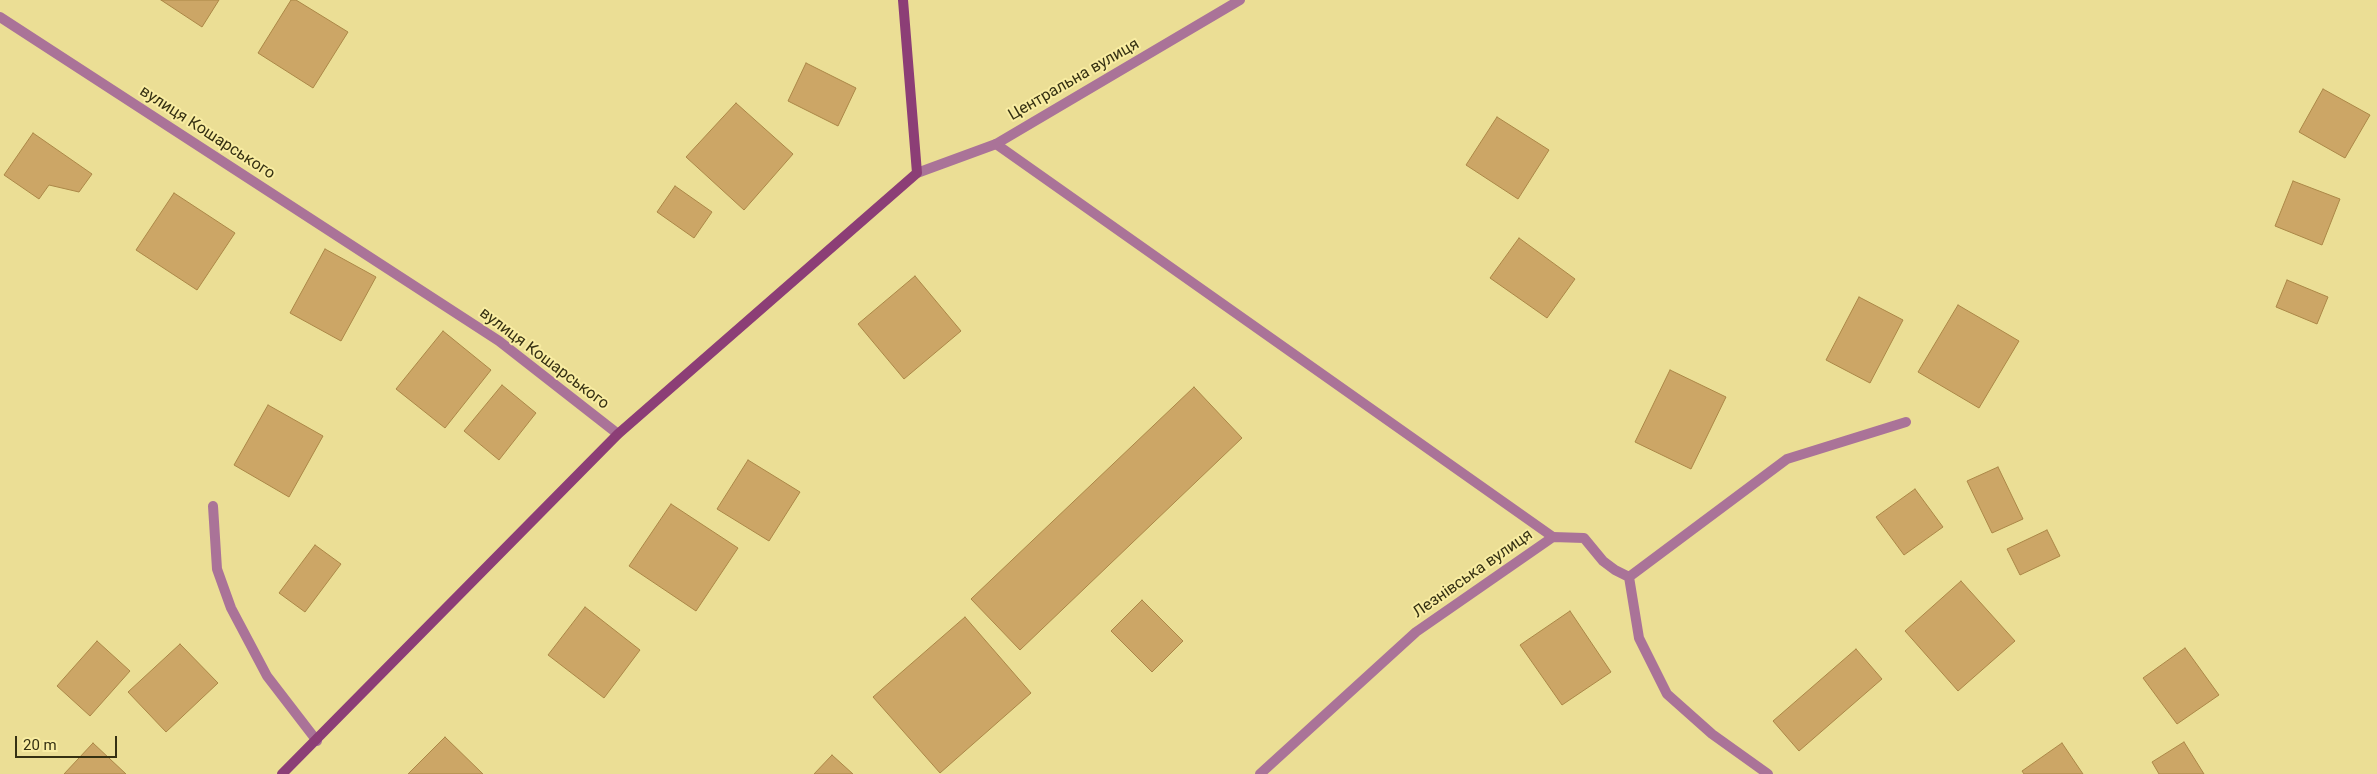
<!DOCTYPE html>
<html>
<head>
<meta charset="utf-8">
<style>
	body { margin:0 }
	#map { position:relative; width:2377px; height:774px; overflow:hidden; background:#ebde95; font-family:Roboto,sans-serif }
	canvas { display:block }
	.scale { position:absolute; left:15px; top:736px; width:102px; height:22px; box-sizing:border-box; border:2px solid #353012; border-top:0; padding-left:6px; font-size:15px; line-height:18px; white-space:nowrap; color:#353012; -webkit-text-stroke:4px #f8eca2; paint-order:stroke }
</style>
</head>
<body>
<div id="map">
<canvas width="2377" height="774"></canvas>
<div class="scale">20 m</div>
</div>
<script>
const g = document.querySelector('canvas').getContext('2d');
g.lineJoin = 'round';
function fill(path, color) { g.fillStyle = color; g.fill(path, 'evenodd'); }
const poly = rows => new Path2D(rows.map(r => 'M' + r).join(''));
function trace(path, color, width, dash) { g.strokeStyle = color; g.lineWidth = width; g.lineCap = dash ? 'butt' : 'round'; g.setLineDash(dash || []); g.stroke(path); }
function label(font, color, halo, rows, align = 'center') {
  g.font = font + ' Roboto,sans-serif'; g.lineWidth = 4; g.setLineDash([]); g.textBaseline = 'middle'; g.strokeStyle = halo; g.fillStyle = color; for (const [text, x, y, turn = 0] of rows) {
    g.save(); g.translate(x, y); g.rotate((+turn || 0) * Math.PI / 180); g.textAlign = isNaN(turn) ? turn : align; if (halo) g.strokeText(text, 0, 0); g.fillText(text, 0, 0); g.restore();
  }
}
const building = poly([
	[161,0,219,0,202,27,161,0],
	[291,0,296,0,348,32,313,88,258,53,291,0],
	[806,63,856,88,838,126,788,101,806,63],
	[2323,89,2370,115,2345,158,2299,132,2323,89],
	[736,103,793,154,744,210,686,157,736,103],
	[1497,117,1549,150,1518,199,1466,165,1497,117],
	[33,133,92,174,79,192,49,185,39,199,4,175,33,133],
	[2293,181,2340,199,2322,245,2275,226,2293,181],
	[675,186,712,212,694,238,657,212,675,186],
	[174,193,235,233,197,290,136,250,174,193],
	[1519,238,1575,279,1547,318,1490,278,1519,238],
	[325,249,376,277,341,341,290,313,325,249],
	[915,276,961,331,904,379,858,324,915,276],
	[2287,280,2328,297,2317,324,2276,307,2287,280],
	[1859,297,1903,320,1870,383,1826,360,1859,297],
	[1958,305,2019,341,1979,408,1918,372,1958,305],
	[443,331,491,370,445,428,396,389,443,331],
	[1670,370,1726,397,1691,469,1635,442,1670,370],
	[502,385,536,413,499,460,464,431,502,385],
	[1194,387,1242,438,1020,650,971,599,1194,387],
	[268,405,323,436,289,497,234,465,268,405],
	[748,460,800,492,769,541,717,509,748,460],
	[1998,467,2023,519,1992,533,1967,481,1998,467],
	[1915,489,1943,527,1904,555,1876,517,1915,489],
	[671,504,738,548,696,611,629,566,671,504],
	[2047,530,2060,556,2020,575,2007,549,2047,530],
	[315,545,341,564,305,612,279,593,315,545],
	[1961,581,2015,641,1958,691,1905,631,1961,581],
	[1142,600,1183,641,1152,672,1111,631,1142,600],
	[585,607,640,650,604,698,548,655,585,607],
	[1570,611,1611,672,1562,705,1520,645,1570,611],
	[965,617,1031,693,940,773,873,697,965,617],
	[97,641,130,671,90,716,57,686,97,641],
	[180,644,218,683,166,732,128,692,180,644],
	[2185,648,2219,695,2177,724,2143,678,2185,648],
	[1856,649,1882,679,1799,751,1773,721,1856,649],
	[445,737,483,774,408,774,445,737],
	[2184,742,2204,774,2159,774,2152,762,2184,742],
	[93,743,126,774,64,774,93,743],
	[2062,743,2083,774,2024,774,2022,771,2062,743],
	[832,755,853,774,814,774,832,755]
]);
const lane = poly([
	[996,144,1553,537],
	[213,506,217,569,231,608,267,676,317,741]
]);
const street = poly([
	[0,17,499,341,618,434],
	[917,173,996,144,1240,0],
	[1629,577,1639,638,1667,694,1712,734,1768,774],
	[1260,774,1416,632,1553,537,1584,538,1603,561,1615,570,1629,577,1787,459,1906,422]
]);
const secondary = poly([
	[282,774,618,434,917,173,903,0]
]);
const streetNames = [
	["Центральна вулиця",1074,80,-30],
	["вулиця Кошарського",207,133,33],
	["вулиця Кошарського",544,359,37],
	["Лезнівська вулиця",1473,574,-35]
];
fill(building, '#cca666');
trace(building, '#ab8747', 1);
trace(lane, '#aa7398', 10);
trace(street, '#aa7398', 10);
trace(secondary, '#8c3e76', 10);
label('16px', '#353012', '#f8eca2', streetNames);
</script>
</body>
</html>
